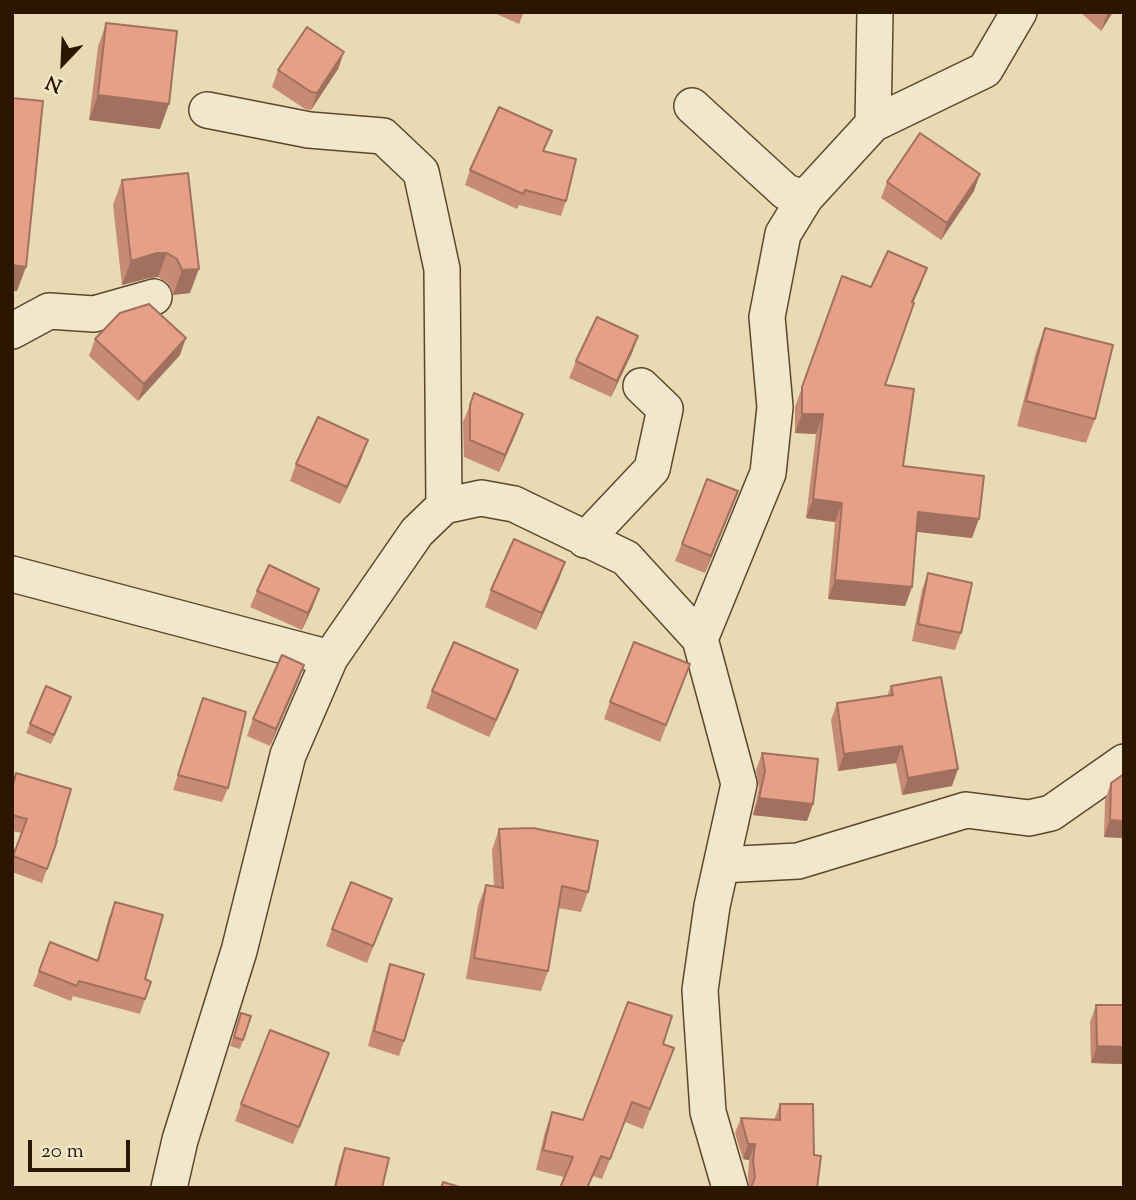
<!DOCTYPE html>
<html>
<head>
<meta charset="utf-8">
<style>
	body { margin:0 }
	#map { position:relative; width:1136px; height:1200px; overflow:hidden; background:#e8dab2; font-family:"Sorts Mill Goudy",serif }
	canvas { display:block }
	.frame { position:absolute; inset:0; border:14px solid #2d1600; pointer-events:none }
	.north { position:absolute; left:28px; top:28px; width:70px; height:70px; -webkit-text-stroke:5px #f0e7cd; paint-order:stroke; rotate:203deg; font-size:19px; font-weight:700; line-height:28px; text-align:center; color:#2d1600 }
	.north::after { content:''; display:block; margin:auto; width:24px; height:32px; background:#2d1600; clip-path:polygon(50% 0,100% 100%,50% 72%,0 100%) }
	.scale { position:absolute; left:28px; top:1140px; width:102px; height:32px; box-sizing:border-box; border:4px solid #2d1600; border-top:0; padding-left:9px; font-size:21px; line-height:24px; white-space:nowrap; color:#2d1600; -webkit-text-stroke:5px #f0e7cd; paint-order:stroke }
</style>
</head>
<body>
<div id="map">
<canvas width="1136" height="1200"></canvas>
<div class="frame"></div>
<div class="north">N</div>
<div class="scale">20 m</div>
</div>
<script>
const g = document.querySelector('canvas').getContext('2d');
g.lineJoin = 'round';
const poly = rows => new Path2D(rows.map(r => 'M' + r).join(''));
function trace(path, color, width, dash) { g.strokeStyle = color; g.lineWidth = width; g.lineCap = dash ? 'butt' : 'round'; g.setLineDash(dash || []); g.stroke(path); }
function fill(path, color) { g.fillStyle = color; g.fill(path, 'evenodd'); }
const minor = poly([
	[692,106,786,192,805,198],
	[207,110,309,130,383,136,421,172,442,269,444,506],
	[873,124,875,12],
	[12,331,49,311,94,314,154,297],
	[585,540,652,469,665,409,641,386],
	[12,574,330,658],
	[700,639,768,473,775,407,767,317,783,234,805,198,873,124,985,70,1019,12],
	[721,865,798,861,966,810,1029,818,1051,813,1124,762],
	[169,1188,180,1140,239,951,288,755,330,658,417,532,444,506,481,498,514,504,626,558,700,639,739,784,712,906,700,990,708,1112,730,1188]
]);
const wall = poly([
	[492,12,524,12,519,24],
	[1080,12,1113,12,1101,31],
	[106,23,160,129,89,120,98,47],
	[344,52,338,69,311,110,305,109,272,87,278,70],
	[544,152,566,201,561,216,519,205,517,209,465,185,470,170],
	[188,173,190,293,173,295,168,283,158,277,149,278,122,285,113,205,122,180],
	[887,182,974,191,941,240,881,198],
	[842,276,871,287,920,287,913,302,885,385,903,466,972,538,917,532,912,587,905,606,828,599,835,522,806,518,816,434,795,433,795,407],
	[1045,328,1095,419,1086,443,1017,426,1036,352],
	[638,336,632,353,611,397,569,378,576,361],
	[95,339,180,355,138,401,89,356],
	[470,405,517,431,499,472,464,457,463,422],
	[362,457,340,504,290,481,296,464],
	[707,479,732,507,705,573,675,561],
	[928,573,961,633,955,650,912,641,922,590],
	[559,579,536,630,485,607,491,590],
	[319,589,313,606,302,630,250,607,257,591],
	[304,665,270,746,247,736,253,719],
	[684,681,660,742,604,719,610,702],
	[891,686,952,786,902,795,896,763,838,771,831,720,837,703,887,696],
	[512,687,489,737,426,708,432,691],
	[71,697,51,744,26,733,30,724],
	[203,698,228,788,222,802,173,790],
	[762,753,813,804,807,821,753,815,759,788,756,770],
	[16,773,57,841,42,883,12,872,12,858,22,833,12,831,12,785],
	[1111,783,1124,838,1104,837,1105,800],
	[499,829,588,892,581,912,558,908,548,971,541,991,466,979,478,906,486,885,494,886,492,850],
	[392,899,367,963,326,946,332,929],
	[115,902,145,979,151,982,140,1014,73,996,71,1001,33,986,50,942,97,960,109,917],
	[390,964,404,1041,399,1056,368,1046,385,979],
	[1096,1005,1124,1005,1124,1064,1091,1063,1090,1022],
	[241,1013,251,1016,240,1049,230,1046],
	[663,1044,666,1068,643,1129,625,1122,602,1179,593,1176,564,1177,536,1170,545,1132,552,1112,583,1120],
	[323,1070,293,1144,235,1121,241,1104],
	[780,1104,814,1155,817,1188,749,1188,748,1176,749,1160,743,1159,735,1133,741,1118,774,1120],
	[345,1148,382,1188,334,1188,339,1164]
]);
const shadedWall = poly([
	[1108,12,1113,12,1101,31,1107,14],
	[344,52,338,69,311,110,317,93],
	[98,95,169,104,160,129,89,120],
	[980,174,974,191,941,240,947,223],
	[157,253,167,253,158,277,149,278,122,285,131,261],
	[12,265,26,267,17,291,12,291],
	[927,268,920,287,905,321,912,302],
	[199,269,190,293,173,295,182,270],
	[638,336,632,353,611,397,617,381],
	[186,338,180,355,138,401,144,384],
	[523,414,517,431,499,472,505,455],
	[802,414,823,414,816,434,795,433],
	[368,440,362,457,340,504,347,487],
	[738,491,732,507,705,573,711,556],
	[813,499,842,503,835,522,806,518],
	[918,512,979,519,972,538,911,531],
	[565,562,559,579,536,630,542,613],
	[835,580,912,587,905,606,828,599],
	[319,589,313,606,302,630,308,613],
	[304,665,298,682,270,746,276,729],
	[518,670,512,687,489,737,496,720],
	[902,746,896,763,838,771,844,754],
	[958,769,952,786,902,795,908,778],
	[759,798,813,804,807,821,753,815],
	[1110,820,1124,821,1124,838,1104,837],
	[1097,1046,1124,1047,1124,1064,1091,1063],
	[748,1144,755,1144,749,1160,743,1159]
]);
const building = poly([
	[106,23,177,31,169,104,98,95,106,23],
	[307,27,344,52,317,93,311,92,278,70,307,27],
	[12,98,43,101,26,267,12,265,12,98],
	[499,107,552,131,543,151,576,159,566,201,525,190,523,194,470,170,499,107],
	[920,133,980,174,947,223,887,182,920,133],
	[188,173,199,269,182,270,177,259,167,253,157,253,131,261,122,180,188,173],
	[888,251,927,268,912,302,914,303,885,385,914,389,903,466,984,476,979,519,918,512,912,587,835,580,842,503,813,499,823,414,802,414,802,387,842,276,871,287,888,251],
	[149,304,186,338,144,384,95,339,120,313,149,304],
	[597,317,638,336,617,381,576,361,597,317],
	[1045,328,1113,345,1095,419,1026,401,1045,328],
	[474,393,523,414,505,455,470,440,470,405,474,393],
	[318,417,368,440,347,487,296,464,318,417],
	[707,479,738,491,711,556,682,544,707,479],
	[514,539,565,562,542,613,491,590,514,539],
	[269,565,319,589,308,613,257,591,269,565],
	[928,573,972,583,961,633,918,624,928,573],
	[454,642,518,670,496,720,432,691,454,642],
	[634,642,690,664,666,725,610,702,634,642],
	[282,655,304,665,276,729,253,719,282,655],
	[941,677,958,769,908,778,902,746,844,754,837,703,893,695,891,686,941,677],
	[46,686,71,697,54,735,30,724,46,686],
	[203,698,246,712,228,788,178,775,203,698],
	[762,753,818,759,813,804,759,798,765,771,762,753],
	[16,773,71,789,56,841,57,841,47,869,13,856,27,819,12,815,12,788,16,773],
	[1124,774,1124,821,1110,820,1111,783,1124,774],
	[533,828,598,841,588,892,562,886,548,971,474,958,486,885,503,888,499,829,533,828],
	[351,882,392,899,373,946,332,929,351,882],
	[115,902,163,915,145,979,151,982,145,999,79,981,77,986,39,971,50,942,98,961,115,902],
	[390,964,424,974,404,1041,374,1031,390,964],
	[628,1002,672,1016,663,1044,674,1048,650,1109,632,1102,610,1159,601,1156,587,1188,560,1188,573,1157,543,1150,552,1112,583,1120,628,1002],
	[1096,1005,1124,1005,1124,1047,1097,1046,1096,1005],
	[241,1013,251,1016,243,1040,234,1037,241,1013],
	[270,1030,329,1053,299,1127,241,1104,270,1030],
	[780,1104,813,1104,814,1155,821,1156,817,1188,751,1188,755,1177,753,1161,755,1144,748,1144,741,1118,780,1120,780,1104],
	[345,1148,389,1158,382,1188,335,1188,345,1148],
	[443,1182,463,1188,441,1188,443,1182]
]);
trace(minor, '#5c472c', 38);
trace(minor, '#f0e7cd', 35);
fill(wall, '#c68a75');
fill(shadedWall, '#a1705f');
fill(building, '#e6a088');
trace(building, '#a1705f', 2);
</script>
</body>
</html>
